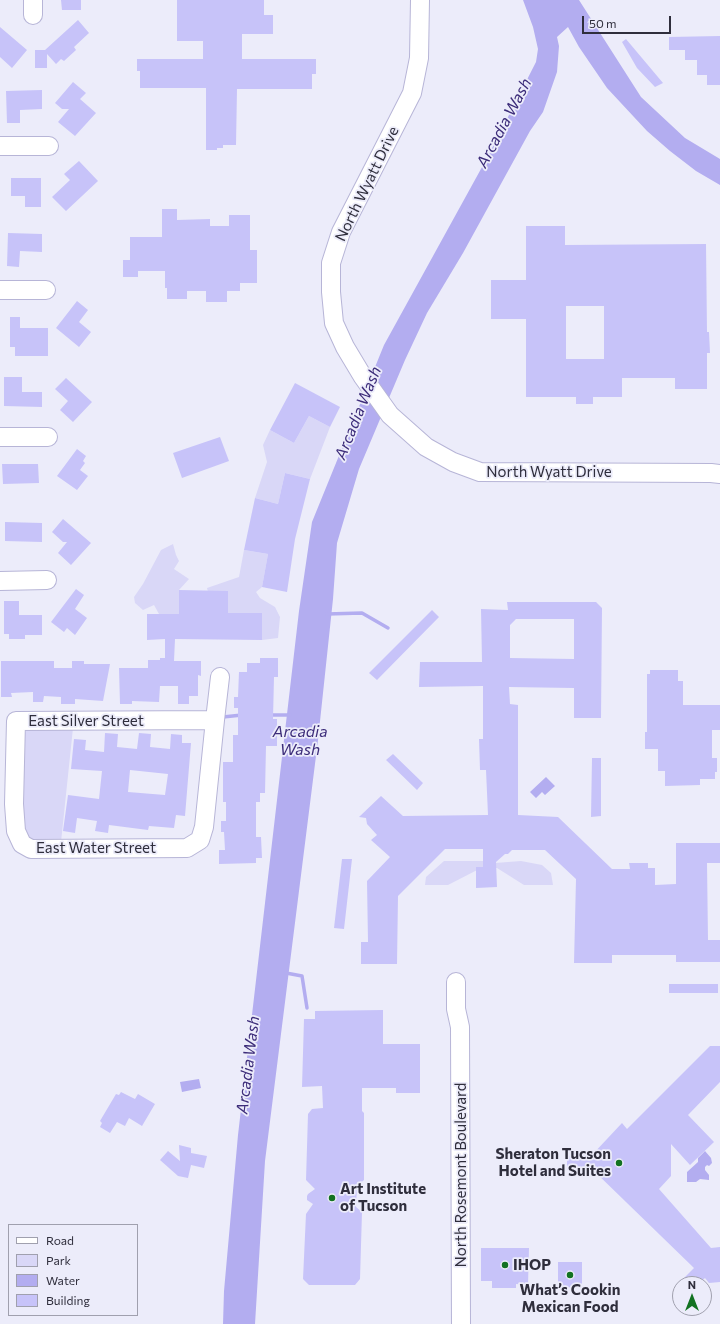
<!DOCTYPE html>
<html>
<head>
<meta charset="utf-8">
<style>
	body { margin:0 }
	#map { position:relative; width:720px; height:1324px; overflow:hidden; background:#ececfa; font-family:Commissioner,sans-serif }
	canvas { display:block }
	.legend { position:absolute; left:8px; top:1224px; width:130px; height:92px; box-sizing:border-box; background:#ececfa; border:1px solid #a0a0ae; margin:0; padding:5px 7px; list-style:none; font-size:12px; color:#2f2e3c }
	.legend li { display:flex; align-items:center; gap:8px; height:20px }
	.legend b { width:20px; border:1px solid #a0a0ae }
	.north { position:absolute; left:672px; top:1276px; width:40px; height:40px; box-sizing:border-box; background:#ececfa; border:1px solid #a0a0ae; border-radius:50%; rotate:0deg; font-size:11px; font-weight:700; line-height:16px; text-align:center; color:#2f2e3c }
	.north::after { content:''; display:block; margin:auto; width:14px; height:18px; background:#127221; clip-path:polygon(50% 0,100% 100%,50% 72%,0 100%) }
	.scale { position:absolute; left:582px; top:16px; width:89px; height:18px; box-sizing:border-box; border:2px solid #2f2e3c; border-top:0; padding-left:5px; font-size:12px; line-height:14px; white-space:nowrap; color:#2f2e3c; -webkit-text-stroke:3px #ececfa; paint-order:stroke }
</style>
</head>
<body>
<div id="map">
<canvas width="720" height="1324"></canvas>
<ul class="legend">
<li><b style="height:5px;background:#fff"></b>Road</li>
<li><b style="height:11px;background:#d9d7f7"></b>Park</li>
<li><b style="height:11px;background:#b3adf0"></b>Water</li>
<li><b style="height:11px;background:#c7c3f9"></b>Building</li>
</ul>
<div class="north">N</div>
<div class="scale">50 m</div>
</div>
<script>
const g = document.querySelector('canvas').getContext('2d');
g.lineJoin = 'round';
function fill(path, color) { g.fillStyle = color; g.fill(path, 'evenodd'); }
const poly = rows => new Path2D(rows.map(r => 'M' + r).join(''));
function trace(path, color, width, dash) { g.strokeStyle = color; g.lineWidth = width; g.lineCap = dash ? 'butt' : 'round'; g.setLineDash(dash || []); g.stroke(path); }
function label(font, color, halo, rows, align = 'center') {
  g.font = font + ' Commissioner,sans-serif'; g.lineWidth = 3.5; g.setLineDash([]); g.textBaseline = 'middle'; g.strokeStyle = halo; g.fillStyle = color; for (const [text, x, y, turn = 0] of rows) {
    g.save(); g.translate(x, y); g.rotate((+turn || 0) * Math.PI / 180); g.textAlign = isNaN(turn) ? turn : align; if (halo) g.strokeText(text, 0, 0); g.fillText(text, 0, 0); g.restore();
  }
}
const green = poly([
	[309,416,330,427,310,479,285,473,278,504,255,498,267,462,263,445,270,430,294,443],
	[173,544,176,555,179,561,174,569,189,579,179,590,179,614,159,614,154,605,143,610,135,603,134,597,143,584,161,550],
	[244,550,268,554,262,587,256,592,260,598,275,607,280,617,278,638,262,640,262,613,228,613,228,591,208,592,207,588,239,577],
	[34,727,73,728,61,842,32,841,27,837,24,830,23,738,26,731],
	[444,861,483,861,483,867,448,885,425,885,426,877],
	[521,861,542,865,551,873,553,885,524,885,497,868,490,868,495,863]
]);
const water = poly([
	[523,0,579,0,641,97,685,138,720,159,720,185,696,171,670,151,647,131,607,88,579,47,568,27,557,37,559,46,557,72,543,112,530,131,463,253,427,313,405,360,359,469,337,543,333,599,318,740,265,1161,255,1324,223,1324,224,1291,238,1135,299,611,312,522,384,345,487,158,536,62,538,49,533,27],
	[546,777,555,786,545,795,542,792,536,798,530,792],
	[199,1079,201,1088,182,1092,180,1082],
	[705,1151,711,1158,712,1163,709,1166,707,1165,705,1167,705,1170,709,1175,709,1180,700,1179,696,1182,687,1182,687,1172,698,1162,698,1158]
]);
const stream = poly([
	[327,614,362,613,388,628],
	[270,715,290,715],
	[223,717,242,715],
	[286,973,302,976,307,1008]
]);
const building = poly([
	[61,0,81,0,81,10,62,10],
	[177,0,264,0,264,15,273,15,273,34,242,34,242,59,316,59,316,74,312,74,312,89,237,89,236,145,223,145,223,148,217,148,217,150,206,150,206,88,140,88,140,71,137,71,137,59,203,59,203,41,177,41],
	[78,20,89,33,74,47,76,50,64,61,61,59,56,64,47,54,47,68,35,68,35,50,45,50],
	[0,27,27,50,12,68,0,57],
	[720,36,720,85,707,85,707,75,697,75,697,60,685,60,685,50,669,50,669,37],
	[626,39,663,83,655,87,637,68,622,42],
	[73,82,86,93,80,99,96,113,75,136,58,122,69,109,62,109,55,103],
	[42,90,42,109,20,110,20,123,7,123,6,91],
	[79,161,98,181,66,211,52,197,70,180,64,174],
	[11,178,41,178,41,207,25,207,25,196,11,196],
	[162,209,177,209,177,220,210,219,210,226,229,226,229,215,250,215,250,250,257,250,257,283,240,283,240,291,227,291,227,302,206,302,206,291,187,291,187,299,167,299,167,288,165,288,165,271,138,271,138,277,123,277,123,260,130,260,130,237,162,237],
	[526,226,565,226,565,245,706,244,707,332,709,332,710,353,707,353,707,389,675,389,675,378,622,378,622,397,593,397,593,404,576,404,576,397,526,397,526,319,491,319,491,280,526,280],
	[566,306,604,306,604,359,566,359],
	[8,233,42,234,42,252,20,251,19,267,7,266],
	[77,301,88,310,79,322,91,332,79,347,56,328],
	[10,317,20,317,20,328,48,328,48,356,15,356,15,347,10,347],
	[4,377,22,377,22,392,42,392,42,407,4,406],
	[66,378,92,402,73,422,60,410,68,401,55,389],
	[295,383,340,407,330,427,309,416,294,443,270,430],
	[220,437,229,461,182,478,173,453],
	[77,449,86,456,83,461,85,463,80,470,88,476,77,490,57,476],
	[2,464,38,464,39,483,3,484],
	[285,473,310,479,295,539,287,592,262,587,268,554,244,550,255,498,278,504],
	[63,519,91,543,71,565,58,553,67,542,63,542,52,532],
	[5,522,42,523,42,542,5,541],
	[76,589,84,595,75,609,87,618,75,635,67,628,64,632,51,622],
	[179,590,228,591,228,613,262,613,262,640,175,639,174,661,201,661,201,676,198,675,198,696,189,696,189,704,178,704,178,686,160,686,159,702,132,701,132,704,120,704,119,668,148,668,148,660,160,660,160,658,165,658,165,639,147,640,147,614,179,614],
	[4,601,19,601,19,615,42,615,42,635,25,635,25,639,9,639,9,634,4,634],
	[507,602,596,602,602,608,601,718,574,718,574,688,509,687,510,704,518,705,518,815,558,817,612,869,630,869,629,863,648,863,648,868,655,868,655,885,676,884,676,843,720,843,720,863,707,863,708,940,720,940,720,962,676,962,676,955,612,955,612,963,574,963,576,879,545,850,512,850,508,854,505,854,496,862,497,887,476,888,476,867,483,867,483,849,445,849,398,896,397,964,361,964,361,942,368,942,367,881,390,857,371,840,377,835,367,824,366,818,359,817,381,796,403,816,488,815,486,770,480,770,479,739,483,739,483,686,419,687,420,662,482,662,481,609,508,610],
	[516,619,574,619,574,659,510,658,510,625],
	[432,610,439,617,377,680,369,673],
	[260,658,278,658,278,677,274,677,273,719,277,719,277,746,266,746,265,793,260,793,260,802,256,802,256,837,261,837,262,858,256,858,256,863,219,864,219,850,225,850,224,832,221,832,221,821,226,821,226,802,223,802,223,762,233,762,233,735,238,735,238,708,234,708,234,697,238,697,239,672,247,672,247,663,260,663],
	[1,661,54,661,54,668,72,668,72,661,84,661,84,664,110,664,103,701,75,699,75,704,61,704,61,697,44,696,43,702,33,702,33,692,11,693,12,697,1,697],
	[650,670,678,670,678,681,683,681,683,705,720,705,720,730,712,730,712,758,717,758,717,772,715,772,715,779,700,779,700,785,665,786,665,771,658,771,658,749,645,749,645,732,647,732,647,674,650,674],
	[105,733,118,734,117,747,137,749,139,733,151,734,150,747,170,749,171,734,182,735,182,743,191,743,185,816,176,815,174,828,149,826,148,830,109,825,108,833,95,831,97,821,77,818,75,833,63,831,68,795,99,799,102,771,71,769,74,739,86,740,85,750,104,752],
	[130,770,168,774,165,795,128,792],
	[393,754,423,783,417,790,386,760],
	[592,758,601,758,601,816,591,817],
	[342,859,352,859,344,929,334,928],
	[669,984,718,984,718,993,669,993],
	[383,1010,383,1044,420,1044,420,1093,396,1093,396,1088,362,1088,362,1111,364,1113,364,1180,357,1186,356,1207,362,1212,360,1279,355,1285,309,1285,303,1279,306,1214,313,1204,307,1200,307,1196,308,1194,315,1189,306,1180,308,1114,312,1109,323,1108,322,1086,302,1087,304,1019,315,1019,315,1011],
	[710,1046,720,1046,720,1082,688,1115,714,1142,690,1165,671,1144,671,1176,659,1189,711,1248,720,1247,720,1282,709,1283,705,1278,698,1284,678,1284,694,1268,592,1169,567,1170,567,1156,592,1155,622,1123,627,1129],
	[121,1092,135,1099,138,1094,155,1104,142,1126,129,1118,125,1126,117,1122,110,1133,100,1127,102,1123,100,1121,116,1094,119,1095],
	[179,1145,191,1148,191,1153,207,1156,204,1168,191,1165,188,1178,178,1176,160,1160,168,1151,180,1161],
	[481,1248,529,1248,528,1285,516,1284,516,1288,492,1288,492,1281,481,1281],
	[558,1262,582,1262,582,1288,558,1287]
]);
const minor = poly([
	[33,0,33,15],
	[420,0,419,58,412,93,341,232,331,263,331,292,334,323,345,347,363,377,390,415,426,447,453,462,480,472,711,473,720,474],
	[0,146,49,146],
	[0,290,46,290],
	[0,437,48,437],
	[0,581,47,580],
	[215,720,16,721,14,804,16,831,22,844,31,849,187,848,200,840,204,827,215,720,220,677],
	[456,982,456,1009,460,1027,461,1324]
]);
const markers = [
	[619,1163,4,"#127221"],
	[332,1198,4,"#127221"],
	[505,1265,4,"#127221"],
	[570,1275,4,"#127221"]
];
const streetNames = [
	["North Wyatt Drive",367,184,-64],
	["North Wyatt Drive",549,472],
	["East Silver Street",86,721],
	["East Water Street",96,848],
	["North Rosemont Boulevard",461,1175,-90]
];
const poiNames = [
	["Sheraton Tucson",611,1154,"right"],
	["Hotel and Suites",611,1171,"right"],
	["Art Institute",340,1189],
	["of Tucson",340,1206],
	["IHOP",513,1265],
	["What’s Cookin",570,1290,"center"],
	["Mexican Food",570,1307,"center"]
];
const waterNames = [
	["Arcadia Wash",504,123,-62],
	["Arcadia Wash",358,413,-68],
	["Arcadia",300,732],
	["Wash",300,750],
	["Arcadia Wash",248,1065,-83]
];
fill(green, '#d9d7f7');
fill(water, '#b3adf0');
trace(stream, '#b3adf0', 3.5);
fill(building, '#c7c3f9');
trace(minor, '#b7b5d7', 20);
trace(minor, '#fff', 18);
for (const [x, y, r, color] of markers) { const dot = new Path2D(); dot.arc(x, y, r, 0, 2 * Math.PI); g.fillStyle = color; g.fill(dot); trace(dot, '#ececfa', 1.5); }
label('15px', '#2f2e3c', '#ececfa', streetNames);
label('bold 15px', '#2f2e3c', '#ececfa', poiNames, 'left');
label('italic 16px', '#3d2d7a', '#ececfa', waterNames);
</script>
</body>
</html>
